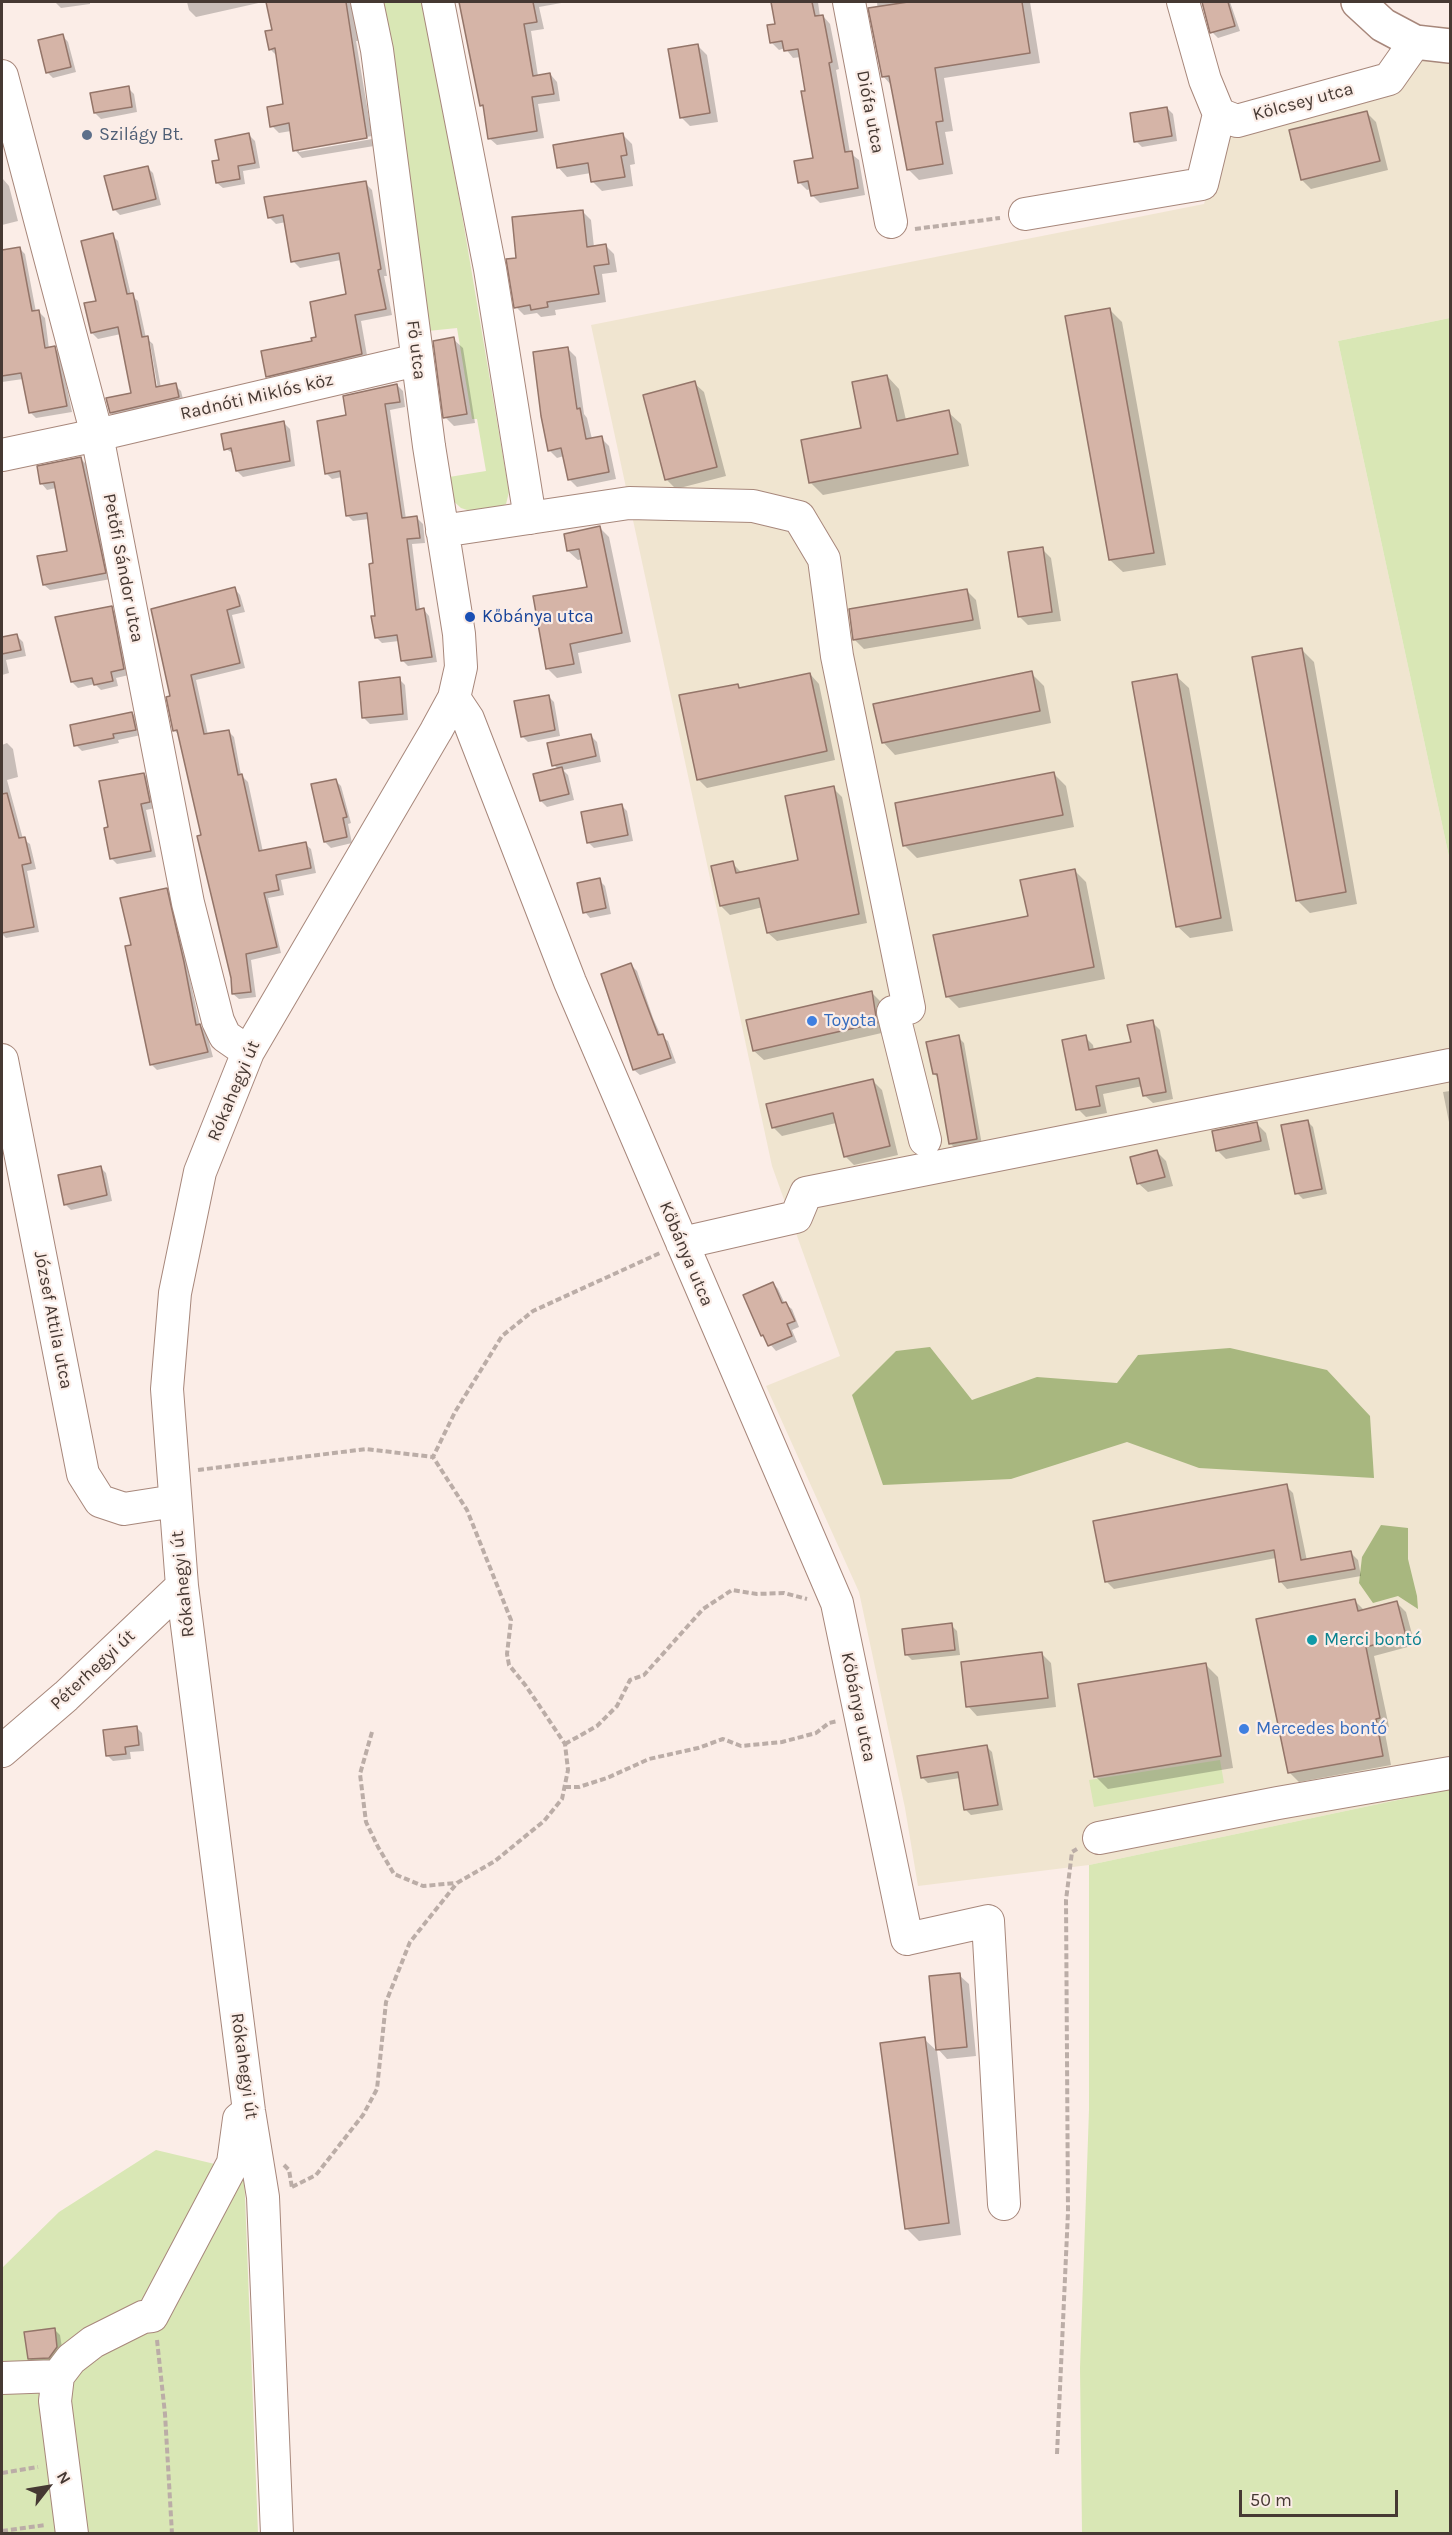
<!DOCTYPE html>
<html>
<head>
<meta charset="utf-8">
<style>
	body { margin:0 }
	#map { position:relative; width:1452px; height:2535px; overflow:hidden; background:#fbede7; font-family:Karla,sans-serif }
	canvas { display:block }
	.frame { position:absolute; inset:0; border:3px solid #463933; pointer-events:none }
	.north { position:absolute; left:18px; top:2457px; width:60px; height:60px; -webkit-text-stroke:4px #fbede7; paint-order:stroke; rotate:59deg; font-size:16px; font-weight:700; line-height:24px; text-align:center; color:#463933 }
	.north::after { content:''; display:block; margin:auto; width:21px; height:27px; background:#463933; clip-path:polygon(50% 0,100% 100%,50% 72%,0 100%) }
	.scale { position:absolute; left:1239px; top:2490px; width:159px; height:27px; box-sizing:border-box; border:3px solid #463933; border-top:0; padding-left:8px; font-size:18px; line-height:21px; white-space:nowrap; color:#463933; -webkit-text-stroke:4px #fbede7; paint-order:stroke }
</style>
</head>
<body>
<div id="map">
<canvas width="1452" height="2535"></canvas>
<div class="frame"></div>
<div class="north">N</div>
<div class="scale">50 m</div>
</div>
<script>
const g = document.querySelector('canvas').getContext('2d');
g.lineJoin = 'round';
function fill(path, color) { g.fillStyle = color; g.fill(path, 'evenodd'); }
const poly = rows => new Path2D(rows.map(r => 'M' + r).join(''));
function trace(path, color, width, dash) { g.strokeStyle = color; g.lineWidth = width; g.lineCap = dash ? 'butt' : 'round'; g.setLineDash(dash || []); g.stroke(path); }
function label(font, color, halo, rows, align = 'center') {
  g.font = font + ' Karla,sans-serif'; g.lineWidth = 4.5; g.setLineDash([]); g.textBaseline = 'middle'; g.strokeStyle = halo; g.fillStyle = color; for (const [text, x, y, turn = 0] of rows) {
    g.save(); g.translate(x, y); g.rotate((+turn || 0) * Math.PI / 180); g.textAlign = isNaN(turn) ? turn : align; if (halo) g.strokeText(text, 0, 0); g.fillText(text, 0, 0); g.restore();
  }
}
const industrial = poly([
	[1415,26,1450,27,1450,318,1338,341,1450,861,1450,1789,1089,1865,918,1886,905,1808,859,1592,766,1386,840,1356,772,1166,591,325,1204,204,1235,106,1380,68]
]);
const green = poly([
	[379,2,423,2,461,209,509,492,506,504,497,508,473,512,461,508,449,497,443,478,486,471,477,419,472,419,457,328,428,331],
	[1450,318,1450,861,1338,341],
	[1220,1760,1224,1783,1094,1807,1089,1780],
	[1450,1789,1450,2533,1082,2533,1080,2368,1089,2110,1089,1865],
	[156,2150,244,2171,258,2533,2,2534,2,2268,59,2212]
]);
const forest = poly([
	[930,1347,972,1400,1037,1377,1117,1383,1138,1355,1230,1348,1327,1370,1370,1416,1374,1478,1199,1468,1127,1442,1011,1479,883,1485,852,1395,896,1351],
	[1381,1525,1408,1528,1408,1559,1417,1596,1418,1609,1398,1596,1373,1603,1359,1583,1362,1557]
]);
const shadow = poly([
	[55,2,90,2,90,4,61,8],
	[187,2,263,2,196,17,189,10],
	[267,2,350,2,359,41,356,41,372,136,299,149,299,152,372,139,374,146,302,158,295,150,291,131,279,133,272,126,285,105,277,56,270,49,274,31],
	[461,2,567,2,539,7,544,29,531,31,538,76,550,74,557,82,560,101,538,104,544,138,497,145,489,138,485,109,482,105],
	[772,2,818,2,820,17,823,16,830,24,839,69,836,70,850,153,859,160,865,195,820,203,812,195,811,189,807,190,799,182,815,159,807,92,801,57,793,58,785,48,779,50,771,42,776,25],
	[877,2,1030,2,1040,63,944,78,953,131,945,132,953,174,919,180,908,169,892,86,883,76],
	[1203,2,1230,2,1240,31,1218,38,1212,32],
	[63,36,68,42,76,72,53,78,47,72],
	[698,46,707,55,718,122,690,126,681,117],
	[128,88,134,94,137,112,101,119,95,113],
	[1167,108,1173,114,1177,141,1142,147,1136,141],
	[1367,113,1376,122,1388,170,1311,189,1302,180],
	[249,135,255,141,260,168,243,171,245,184,223,188,217,183,220,161],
	[623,135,632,144,635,164,630,165,633,186,602,191,593,182,591,173,567,177,558,167],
	[147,167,153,173,161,205,120,215,114,209],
	[2,171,3,179,9,186,18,221,2,225],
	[365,183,372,190,387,276,384,276,392,315,361,321,368,361,274,383,267,376,318,338,348,296,341,260,300,268,293,261,286,222,276,224,269,217],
	[583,212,591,220,594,247,605,245,614,254,617,272,602,274,606,302,555,310,556,315,541,317,537,313,524,315,516,307,518,259],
	[112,235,118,241,131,295,138,301,146,338,153,344,161,388,175,385,181,391,184,403,117,419,111,413,108,399,133,394,121,334,98,339,92,333],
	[147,343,150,343,159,395,156,395],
	[19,248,25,254,36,312,39,312,45,318,49,349,54,348,60,354,72,412,36,418,30,412,23,379,2,382,2,317,5,317,2,299,2,252],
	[1110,310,1122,322,1166,565,1123,572,1110,560],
	[453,339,463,348,475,423,454,426,445,417],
	[568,349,576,357,584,414,587,418,592,439,601,438,609,446,616,479,577,487,569,479,564,456,557,458,549,450],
	[887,376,899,389,906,420,948,412,961,424,969,466,823,495,811,483,863,429],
	[694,383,704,392,726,476,676,489,667,480],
	[397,385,403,391,405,407,390,410,406,519,417,518,423,524,425,543,412,544,420,610,424,610,429,616,437,662,408,666,402,660,399,641,382,643,376,637,374,565,369,519,353,521,347,515,342,477,332,479,326,473,348,416],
	[284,423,290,429,295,466,243,477,237,471,234,454,226,449],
	[80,458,86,464,111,579,50,590,44,585,68,552,56,488,47,490,42,484],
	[600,528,609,537,631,642,578,653,582,673,557,678,547,668,589,588,583,559,578,560,568,551],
	[1042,549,1051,558,1061,621,1028,625,1019,616],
	[235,589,240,595,245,612,232,615,245,668,196,680,208,735,228,731,234,737,241,775,248,782,263,852,305,844,311,849,316,873,281,880,284,895,268,898,281,953,251,960,256,997,239,999,233,994,232,977,180,736,174,730,172,697],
	[967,591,976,600,981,629,864,649,854,639],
	[111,608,117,614,129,675,116,678,118,686,101,690,95,684,78,688,72,682],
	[17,636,23,642,26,656,6,660,9,673,2,675,2,639],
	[1301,649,1314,662,1357,904,1310,913,1297,900],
	[1031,673,1044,686,1051,723,895,755,883,742],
	[810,674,819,684,835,760,707,788,698,779,737,686,741,689],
	[1176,676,1189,688,1233,931,1190,938,1177,926],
	[399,679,405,685,408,720,370,724,364,718],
	[548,696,554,702,560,736,528,742,522,736],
	[132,713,138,719,141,735,118,740,119,743,82,751,76,745],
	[591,736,597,742,601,762,563,770,568,775,574,800,547,807,541,801,559,770,554,765],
	[7,743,13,749,18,777,7,780,23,839,30,844,36,869,27,871,39,932,6,938,2,934,2,745],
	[144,774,150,780,155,808,146,810,156,857,117,864,111,858,110,828],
	[1054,774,1066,786,1074,827,917,858,905,846],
	[335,780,341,786,351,823,348,824,352,843,331,848,325,842],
	[833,788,842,797,867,923,777,941,768,933,763,907,730,915,721,906,713,867,732,863,742,873,799,861],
	[621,805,627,811,633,841,594,848,588,842],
	[1075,871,1086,882,1105,979,959,1008,947,996],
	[599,880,605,886,611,914,590,918,585,912],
	[166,889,172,895,200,1026,206,1031,213,1057,157,1070,151,1064,133,946],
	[631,965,637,971,653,1018,661,1036,668,1041,676,1063,640,1075,634,1070],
	[872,993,881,1002,886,1032,764,1060,754,1051],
	[1152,1022,1160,1030,1173,1099,1153,1103,1144,1095,1143,1086,1103,1094,1107,1113,1086,1117,1078,1109,1085,1037,1093,1045,1094,1051,1133,1044],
	[958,1037,964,1043,982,1145,956,1149,950,1143,939,1078,934,1074],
	[873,1081,882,1090,898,1155,854,1165,845,1156,836,1123,782,1136,773,1127],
	[1450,1091,1450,1127,1443,1092],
	[1307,1121,1313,1127,1327,1194,1303,1199,1297,1193],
	[1256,1123,1266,1133,1270,1150,1226,1159,1217,1150],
	[1157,1152,1166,1161,1173,1186,1148,1192,1138,1183],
	[100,1167,106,1173,112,1201,71,1210,65,1204],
	[773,1283,778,1289,785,1304,792,1309,799,1327,792,1330,797,1342,776,1351,762,1335],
	[1286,1486,1293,1493,1307,1561,1351,1553,1358,1560,1361,1576,1287,1589,1280,1581,1276,1558,1114,1589,1107,1582],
	[1355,1601,1365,1611,1397,1603,1406,1612,1415,1645,1374,1656,1389,1727,1384,1728,1391,1765,1299,1782,1290,1773],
	[951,1625,957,1631,960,1655,912,1660,906,1654],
	[1042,1654,1051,1663,1056,1707,977,1716,968,1706],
	[1205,1664,1218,1677,1233,1768,1108,1789,1095,1776],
	[136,1727,142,1733,144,1751,130,1752,131,1759,113,1761,107,1755],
	[986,1746,992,1752,1003,1810,971,1815,965,1809,960,1778,928,1783,922,1777],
	[959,1975,969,1984,976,2056,947,2059,938,2049],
	[924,2039,937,2051,961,2235,919,2241,906,2228],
	[54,2329,60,2335,63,2354,55,2364,35,2364,29,2358]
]);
const building = poly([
	[266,2,346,2,367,138,293,151,289,123,270,127,267,107,283,104,275,48,269,50,265,31,272,30,266,2],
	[459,2,533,2,537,22,524,24,533,76,550,73,554,94,532,97,537,131,488,139,483,105,480,106,459,2],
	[771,2,812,2,815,16,823,15,832,62,829,63,845,152,852,151,858,188,811,196,808,181,798,183,794,161,813,158,801,91,805,91,798,49,784,51,782,41,770,43,767,25,775,24,771,2],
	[908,2,1022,2,1030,53,935,68,943,121,936,122,943,164,907,170,889,76,882,77,868,8,908,2],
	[1202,2,1228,2,1235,26,1210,33,1202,2],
	[63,34,71,67,46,73,38,40,63,34],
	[698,44,710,113,680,118,668,49,698,44],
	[129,86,132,107,94,113,90,93,129,86],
	[1167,107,1172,136,1134,142,1130,113,1167,107],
	[1367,111,1380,161,1301,180,1289,130,1367,111],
	[249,133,255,163,238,166,240,179,216,183,212,161,219,160,215,140,249,133],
	[623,133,627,155,621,156,625,177,591,182,588,163,557,168,553,145,623,133],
	[148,166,156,199,113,210,104,176,148,166],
	[366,181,381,269,378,270,386,309,355,315,362,354,266,377,261,351,312,341,311,338,316,337,310,302,346,294,339,253,291,262,283,215,268,218,264,197,366,181],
	[583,210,587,247,606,244,609,264,594,266,599,294,547,302,548,307,531,310,530,305,514,308,506,259,516,258,512,217,583,210],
	[113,233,127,294,133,293,142,337,148,336,156,387,176,383,179,397,110,413,106,398,131,393,118,327,91,333,84,303,96,301,81,241,113,233],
	[20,247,32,311,39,310,45,348,55,346,67,406,29,413,21,373,2,376,2,250,20,247],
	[1110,308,1154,553,1109,560,1065,316,1110,308],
	[454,337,467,414,443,418,433,341,454,337],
	[568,347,577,409,580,408,586,439,602,436,609,472,568,480,561,448,548,451,541,416,533,352,568,347],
	[887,375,897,421,949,410,958,454,809,483,801,440,861,428,852,382,887,375],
	[695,381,717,467,665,480,643,395,695,381],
	[397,384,400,402,385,404,402,518,417,516,420,538,407,539,416,610,424,608,432,657,401,661,397,635,375,638,371,616,375,616,369,564,373,563,367,513,346,516,340,471,325,474,317,421,346,415,343,396,397,384],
	[284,421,290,461,236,471,231,448,224,450,221,434,284,421],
	[81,457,106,573,43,585,37,556,67,551,54,482,40,484,37,466,81,457],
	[600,526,622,633,570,644,574,664,546,669,533,596,587,587,579,549,567,551,564,534,600,526],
	[1043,547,1052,612,1018,617,1008,552,1043,547],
	[235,587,240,606,227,610,240,663,191,675,204,734,229,730,238,775,242,774,259,851,306,842,311,868,276,875,279,890,264,893,277,947,246,954,251,992,232,994,231,978,197,836,201,835,177,730,173,731,166,697,170,696,151,609,235,587],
	[967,589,973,620,853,640,849,609,967,589],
	[112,606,124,669,111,672,113,681,94,685,92,678,71,682,55,617,112,606],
	[17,634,21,650,2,654,2,637,17,634],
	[1302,648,1346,892,1296,901,1252,657,1302,648],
	[1032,671,1040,711,882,743,873,704,1032,671],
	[810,673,827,751,697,780,679,695,738,684,739,688,810,673],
	[1177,674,1221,918,1176,927,1132,682,1177,674],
	[400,677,403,714,362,718,359,682,400,677],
	[549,695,555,730,521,737,514,701,549,695],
	[132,712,136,730,113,734,114,738,74,746,70,725,132,712],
	[591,734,596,756,552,766,547,743,591,734],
	[562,767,569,794,540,801,533,774,562,767],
	[1054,772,1063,815,903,846,895,803,1054,772],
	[144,773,150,802,141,804,151,851,110,859,104,828,108,827,99,781,144,773],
	[336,779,347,817,343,818,347,837,324,842,311,784,336,779],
	[834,786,859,914,767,933,759,898,720,906,711,866,733,861,736,873,798,860,785,796,834,786],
	[7,793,19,838,25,837,31,863,22,865,34,927,2,933,2,794,7,793],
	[622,804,628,835,587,843,581,812,622,804],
	[1075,869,1094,967,946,997,933,935,1028,916,1020,880,1075,869],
	[600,878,606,908,583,913,577,883,600,878],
	[167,888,184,962,196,1025,200,1024,208,1052,150,1065,125,946,131,945,120,898,167,888],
	[631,963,658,1035,663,1034,671,1058,633,1070,601,974,631,963],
	[872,991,877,1023,753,1051,746,1020,872,991],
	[1153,1020,1166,1092,1143,1096,1139,1078,1096,1086,1100,1106,1076,1110,1062,1040,1086,1035,1089,1050,1131,1042,1127,1025,1153,1020],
	[959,1035,977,1139,949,1144,937,1074,933,1074,926,1042,959,1035],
	[873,1079,890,1146,844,1157,833,1113,772,1128,766,1104,873,1079],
	[1308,1120,1322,1189,1295,1194,1281,1125,1308,1120],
	[1257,1122,1261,1141,1216,1151,1212,1131,1257,1122],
	[1157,1150,1165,1177,1137,1184,1130,1157,1157,1150],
	[101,1166,107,1195,64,1205,58,1175,101,1166],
	[773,1282,782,1303,786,1302,795,1321,787,1324,792,1336,768,1346,763,1335,761,1336,743,1295,773,1282],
	[1287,1484,1301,1560,1351,1551,1355,1569,1279,1582,1274,1550,1105,1582,1093,1521,1287,1484],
	[1355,1599,1358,1611,1397,1601,1406,1636,1366,1647,1380,1718,1376,1719,1383,1756,1288,1773,1256,1619,1355,1599],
	[952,1623,955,1650,905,1655,902,1629,952,1623],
	[1042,1652,1048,1698,966,1707,961,1662,1042,1652],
	[1206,1663,1221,1756,1094,1777,1078,1684,1206,1663],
	[137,1726,139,1745,125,1747,126,1754,106,1756,103,1730,137,1726],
	[987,1745,998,1805,964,1810,958,1772,921,1778,917,1756,987,1745],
	[960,1973,967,2047,936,2050,929,1976,960,1973],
	[925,2037,949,2223,905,2229,880,2043,925,2037],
	[55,2328,57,2347,49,2358,28,2359,24,2332,55,2328]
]);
const path = poly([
	[915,229,1000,218],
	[198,1470,366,1449,433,1457,455,1412,502,1336,533,1311,660,1253],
	[372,1732,360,1774,366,1822,378,1847,394,1874,423,1886,456,1883],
	[565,1744,597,1726,617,1706,630,1680,644,1675,703,1609,732,1590,757,1594,784,1593,807,1599],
	[565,1787,579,1787,607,1778,649,1759,698,1748,723,1739,741,1746,782,1742,816,1733,829,1723,838,1721],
	[284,2165,289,2170,292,2188],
	[292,2187,316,2175,363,2115,377,2089,386,2002,410,1942,457,1883,495,1861,544,1821,562,1799,568,1770,565,1744,526,1686,509,1665,507,1654,511,1620,467,1510,433,1457],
	[157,2340,165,2414,172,2534],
	[1057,2454,1068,2212,1066,1900,1072,1852,1077,1849],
	[2,2473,38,2467],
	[2,2531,46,2525]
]);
const minor = poly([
	[438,2,490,269,530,518],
	[849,2,891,222],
	[1183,2,1205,80,1219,114,1237,121,1389,79,1415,42],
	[2,76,97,435,188,903,218,1021,225,1036,248,1052],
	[1025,214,1202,184,1219,114],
	[2,455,97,435,417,360],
	[442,531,629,503,753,506,799,517,824,559,837,656,909,1008,893,1012,925,1140],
	[454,698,468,719,570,982,837,1603,907,1939,988,1921,1004,2204],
	[2,1060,83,1474,100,1501,124,1509,175,1501],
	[682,1243,796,1217,806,1193,1450,1065],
	[2,1751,66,1696,182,1586],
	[1099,1838,1278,1803,1450,1773],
	[2,2378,58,2376],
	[72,2534,55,2401,58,2376,71,2359,93,2342,143,2317,152,2316,233,2163,239,2119,244,2115],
	[277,2534,263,2197,249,2111,182,1586,167,1389,175,1293,200,1172,248,1052,436,731,454,698,461,667,459,634,429,446,377,50,367,2]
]);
const major = poly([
	[1358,2,1383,25,1415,42,1450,46]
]);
const markers = [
	[87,135,6,"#5c6f8a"],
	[470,617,6,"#1a4fb4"],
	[812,1021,6,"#3f7fe0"],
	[1312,1640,6,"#0f9aa8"],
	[1244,1729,6,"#3f7fe0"]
];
const streetNames = [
	["Kölcsey utca",1303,102,-15],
	["Diófa utca",870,112,79],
	["Fő utca",416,350,83],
	["Radnóti Miklós köz",257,397,-13],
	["Petőfi Sándor utca",123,568,79],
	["Rókahegyi út",234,1091,-67],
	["Kőbánya utca",686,1254,67],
	["József Attila utca",53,1320,79],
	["Rókahegyi út",183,1584,-96],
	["Péterhegyi út",93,1670,-43],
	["Kőbánya utca",858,1707,78],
	["Rókahegyi út",244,2066,82]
];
const serviceNames = [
	["Szilágy Bt.",99,135]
];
const transitNames = [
	["Kőbánya utca",482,617]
];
const shopNames = [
	["Toyota",824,1021],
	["Mercedes bontó",1256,1729]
];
const cultureNames = [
	["Merci bontó",1324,1640]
];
fill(industrial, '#f0e5d0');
fill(green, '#d9e7b5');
fill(forest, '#a8b77f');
fill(shadow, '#0003');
fill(building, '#d5b4a7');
trace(building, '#947569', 1.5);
trace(minor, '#a7877b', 34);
trace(major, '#a7877b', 36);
trace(path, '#bbada7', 4, [6, 3]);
trace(minor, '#fff', 32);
trace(major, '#fff', 33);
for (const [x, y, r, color] of markers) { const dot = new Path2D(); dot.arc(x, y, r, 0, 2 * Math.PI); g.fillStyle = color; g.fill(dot); trace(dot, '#fbede7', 2); }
label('18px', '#463933', '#fbede7', streetNames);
label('18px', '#4e5e75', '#fbede7', serviceNames, 'left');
label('18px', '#164399', '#fbede7', transitNames, 'left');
label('18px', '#366cbe', '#fbede7', shopNames, 'left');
label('18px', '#0d838f', '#fbede7', cultureNames, 'left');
</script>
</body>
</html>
